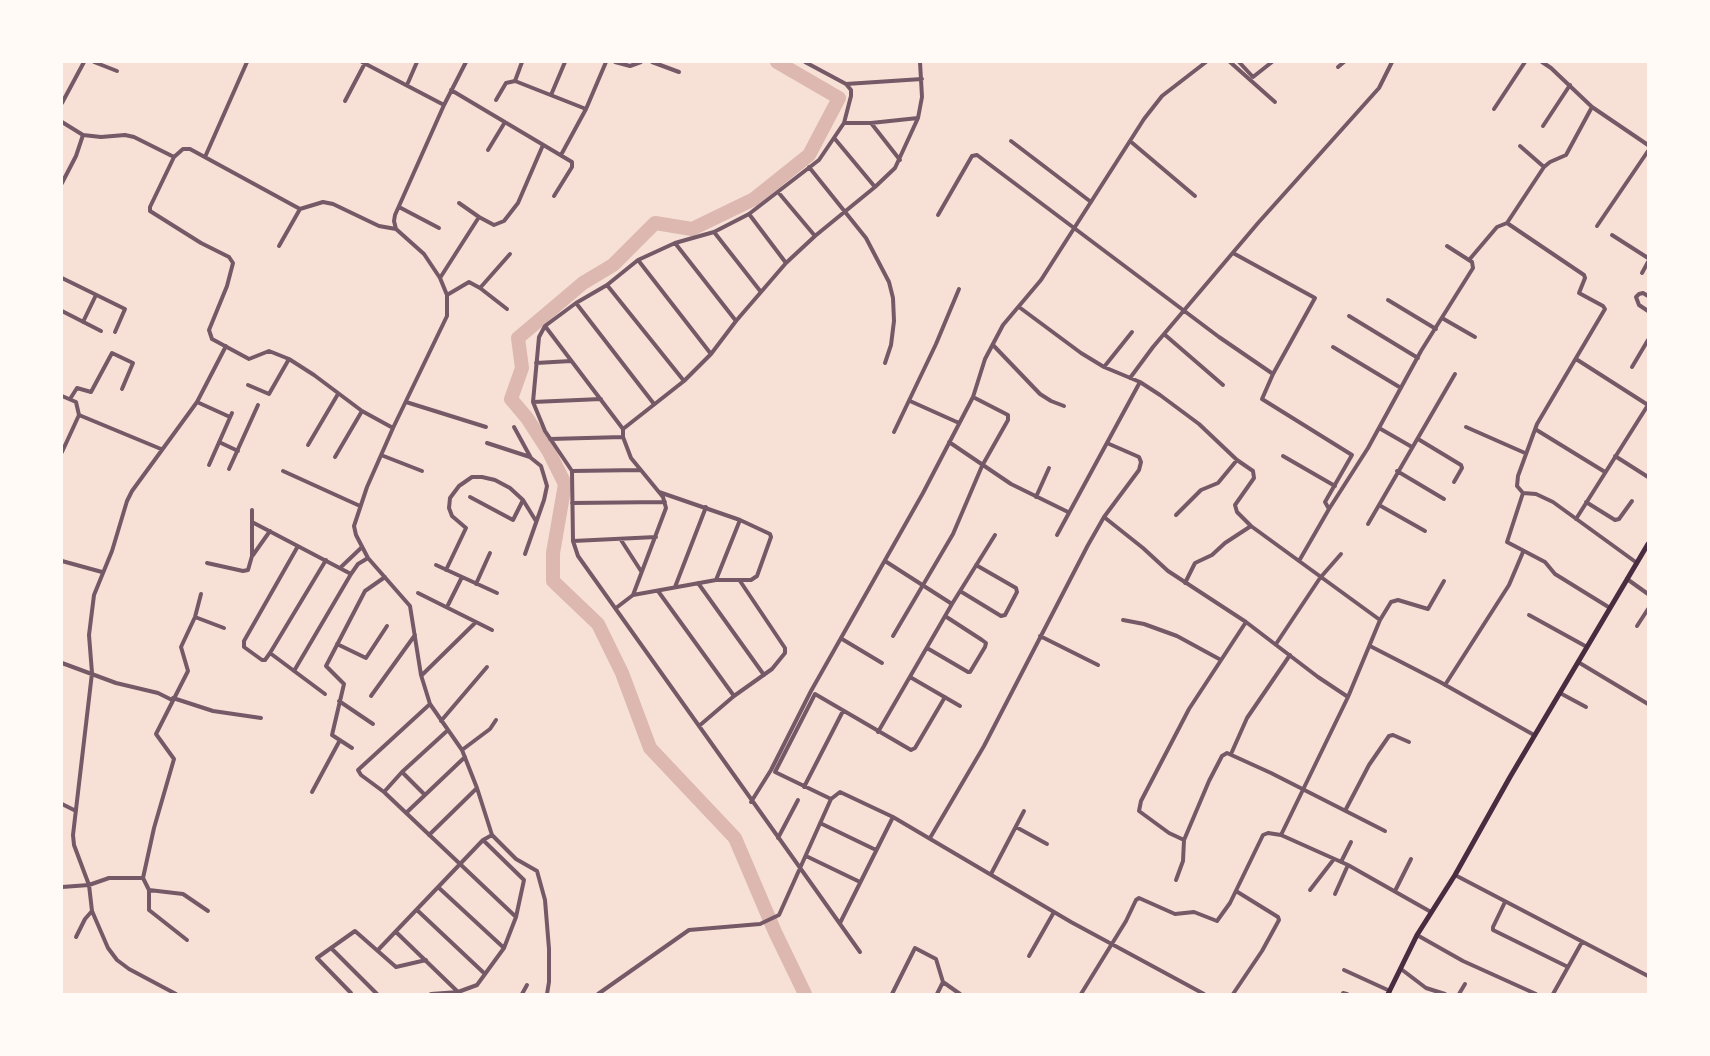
<!DOCTYPE html>
<html>
<head>
<meta charset="utf-8">
<style>
	body { margin:0 }
	#map { position:relative; width:1710px; height:1056px; overflow:hidden; background:#f7e1d7; font-family:"Exo 2",sans-serif }
	canvas { display:block }
	.frame { position:absolute; inset:0; border:63px solid #fffaf5; pointer-events:none }
</style>
</head>
<body>
<div id="map">
<canvas width="1710" height="1056"></canvas>
<div class="frame"></div>
</div>
<script>
const g = document.querySelector('canvas').getContext('2d');
g.lineJoin = 'round';
const poly = rows => new Path2D(rows.map(r => 'M' + r).join(''));
function trace(path, color, width, dash) { g.strokeStyle = color; g.lineWidth = width; g.lineCap = dash ? 'butt' : 'round'; g.setLineDash(dash || []); g.stroke(path); }
const river = poly([
	[777,62,839,98,809,155,754,199,692,229,655,223,613,265,583,283,518,338,522,368,511,399,527,418,549,452,565,484,553,553,553,581,598,624,622,673,650,748,735,838,775,932,805,994]
]);
const minor = poly([
	[94,62,117,71],
	[362,62,444,105,395,215,394,221,396,229,424,254,440,278,447,295,447,316,393,428,367,487,354,526,356,535,368,558,410,606,421,675,430,704,462,750,477,788,492,835,516,859,537,871,545,900,549,949,549,982,547,994],
	[615,62,630,66,641,62],
	[652,62,679,72],
	[805,62,846,84,851,90,851,96,844,123,819,160,749,214,714,232,675,243,638,260,607,285,576,303,545,326,539,337,533,402,545,431,572,471,573,541,578,556,860,952],
	[1230,62,1275,102],
	[1239,62,1253,77,1272,62],
	[1542,62,1551,68,1592,107,1648,145],
	[1338,67,1344,62],
	[515,81,586,109],
	[846,84,922,79],
	[407,85,417,62],
	[451,90,572,162,572,167,554,196],
	[551,95,565,62],
	[496,100,506,83,515,81,522,62],
	[345,101,365,63],
	[62,103,84,62],
	[444,105,466,62],
	[1494,109,1525,62],
	[62,122,83,135,76,156,62,183],
	[844,123,871,123,918,118],
	[871,123,900,160],
	[1543,126,1570,85],
	[83,135,101,137,125,135,134,137,174,157,183,149,190,149,300,209],
	[835,139,875,187],
	[1011,141,1091,202],
	[1130,141,1195,196],
	[1520,146,1544,167],
	[488,150,505,122],
	[561,155,586,109,606,62],
	[174,157,150,207,150,211,201,243,229,257,233,263,227,286,209,330,212,339,249,359,269,351,289,359,314,375,362,411,393,428],
	[205,157,247,62],
	[809,167,866,238,889,282,893,298,894,321,891,345,885,363],
	[778,192,815,236],
	[459,203,479,217],
	[399,207,439,228],
	[749,214,786,263],
	[938,215,972,156,977,155,1219,337,1273,374,1262,399,1352,455,1325,502,1329,509],
	[1507,223,1584,275,1585,278,1579,293,1603,306,1605,309,1537,424,1518,476,1517,486,1523,493],
	[1507,223,1544,167,1550,162,1566,155,1592,107],
	[1597,226,1648,151],
	[714,232,761,292],
	[1612,235,1648,258],
	[675,243,736,321],
	[279,246,300,209,323,202,333,204,379,226,396,229],
	[1233,253,1315,298,1273,374],
	[638,260,711,354],
	[1469,260,1497,227,1507,223],
	[1642,273,1648,262],
	[62,278,125,309,115,332],
	[440,278,479,217,494,225,504,221,518,203,543,145],
	[607,285,684,381],
	[480,288,510,254],
	[447,295,469,282,480,288,507,309],
	[1648,296,1643,293,1639,294,1636,297,1639,305,1648,311],
	[1388,300,1436,329],
	[576,303,654,404],
	[1019,307,1081,353,1104,367,1140,382,1160,395,1199,424,1237,460,1253,471,1254,478,1235,505,1237,512,1251,526,1380,620],
	[62,311,101,331],
	[1349,316,1418,358],
	[1442,318,1475,337],
	[83,322,96,295],
	[545,326,623,429],
	[1164,334,1223,385],
	[993,345,1040,394,1051,401,1064,406],
	[1333,347,1401,388],
	[1576,359,1648,405],
	[536,363,571,361],
	[1104,367,1132,332],
	[1632,367,1648,340],
	[1130,378,1153,347,1258,223,1379,88,1392,62],
	[248,385,269,394,289,359],
	[62,396,76,402,79,415,62,452],
	[70,399,77,388,91,392,112,353,133,363,122,389],
	[910,401,959,423],
	[197,402,230,417],
	[406,402,486,427],
	[533,402,601,399],
	[79,415,161,449],
	[514,427,531,458,541,466,547,486,544,500,525,554],
	[1466,427,1525,453],
	[1379,428,1412,447],
	[1535,429,1605,472],
	[894,432,936,344,959,289],
	[550,439,623,437],
	[1418,439,1461,465,1462,468,1454,482],
	[219,442,238,451],
	[949,442,1011,484,1068,512],
	[487,443,530,457],
	[308,445,338,394],
	[381,455,422,471],
	[1283,456,1335,486],
	[1615,456,1648,477],
	[335,457,362,411],
	[209,465,232,413],
	[229,469,258,405],
	[283,471,360,506],
	[572,471,640,470],
	[1397,471,1444,499],
	[470,497,513,520,523,500],
	[1036,497,1049,468],
	[1586,502,1615,520,1619,519,1632,501],
	[572,503,665,502],
	[1379,505,1425,531],
	[1176,515,1201,490,1218,483,1237,460],
	[1104,517,1143,548,1168,571,1246,622,1318,677,1348,697],
	[1576,519,1648,405],
	[252,522,351,574],
	[1368,524,1455,374],
	[1057,535,1140,382],
	[621,540,641,571],
	[573,541,656,537],
	[298,546,244,641,244,647,262,660,265,660,270,653,326,560],
	[253,555,270,531],
	[62,561,102,572],
	[885,561,952,604],
	[1299,561,1329,509,1368,448,1421,351,1473,268,1472,262,1447,246],
	[207,563,243,571,248,570,252,556,252,510],
	[436,565,497,593],
	[340,568,361,548],
	[446,570,466,528,452,516,449,508,450,498,459,486,472,477,482,477,495,480,510,488,523,500,536,521],
	[1627,579,1648,594],
	[716,580,740,520],
	[698,583,764,675],
	[1185,583,1195,563,1212,555,1225,543,1251,526],
	[476,584,490,553],
	[675,587,706,507],
	[658,591,734,696],
	[960,591,1001,616,1005,615,1017,592,1016,588,976,565],
	[418,593,492,630],
	[633,595,716,580,751,580,757,576,771,537,770,534,740,520,659,492],
	[447,607,462,577],
	[616,608,633,595,666,508,663,497,631,458,623,437,623,429,684,381,711,354,736,321,786,263,815,236,875,187,895,168,918,118,922,97,920,62],
	[1610,608,1555,574,1545,562,1507,542,1523,493,1536,494,1553,502,1637,563],
	[1529,615,1587,647],
	[195,617,224,628],
	[1123,620,1144,624,1177,636,1221,660],
	[1246,622,1189,709,1141,801,1139,811,1169,833,1184,840,1209,781,1222,756,1227,753,1271,773,1385,831],
	[1637,626,1648,609],
	[893,636,953,534,982,466,1008,420,1008,415,973,397],
	[1040,636,1098,665],
	[842,639,882,663],
	[337,644,366,658,387,626],
	[1276,644,1320,578,1341,554],
	[1370,646,1440,682,1534,735],
	[927,648,968,672,970,672,985,647,986,643,982,640,945,616],
	[270,653,325,694],
	[1578,662,1648,704],
	[62,663,116,683,158,693,172,700],
	[294,671,351,574,358,564,368,558],
	[422,675,476,622],
	[910,677,960,706],
	[1445,685,1509,585,1523,552],
	[1560,693,1586,707],
	[371,696,415,635],
	[173,698,213,711,261,718],
	[339,701,373,724],
	[430,704,358,770,361,775,384,792,516,917],
	[441,721,487,667],
	[699,726,734,696,772,669,785,653,785,648,740,581],
	[878,732,952,604,995,535],
	[352,748,332,735,344,684,326,666,365,591,385,577],
	[462,750,490,729,496,720],
	[1231,754,1247,718,1290,655],
	[402,772,424,794],
	[804,787,843,711],
	[312,792,340,740],
	[384,792,402,772,448,730],
	[831,799,775,772,815,694,911,750,915,748,945,697],
	[751,802,771,770,811,691,923,493,973,397,985,359,1003,325,1041,280,1144,119,1162,96,1206,62],
	[62,804,76,811],
	[1346,809,1369,765,1389,736,1393,735,1409,742],
	[406,813,465,757],
	[820,823,876,850],
	[1016,827,1047,844],
	[429,835,477,788],
	[1281,835,1348,697,1380,620,1391,602,1398,600,1428,609,1444,581],
	[778,838,798,800],
	[930,838,984,746,1088,545,1104,517,1139,470,1141,462,1139,457,1107,443],
	[806,856,860,882],
	[1341,862,1351,842],
	[991,874,1024,811],
	[1455,875,1648,976],
	[1176,880,1183,861,1184,840],
	[62,887,89,885,109,878,143,878],
	[438,887,504,948],
	[149,890,183,894,208,911],
	[1310,890,1334,859],
	[1395,891,1411,859],
	[1335,894,1348,865],
	[1505,902,1493,927,1493,930,1568,967],
	[417,910,485,974],
	[840,923,893,817],
	[396,932,457,991],
	[1417,935,1463,961,1536,994],
	[76,937,85,919,92,911],
	[187,940,149,910,149,890,143,878,154,828,174,759,156,734,188,671,181,647,195,617,201,594],
	[331,948,317,958,351,993],
	[378,950,483,840,492,835],
	[1029,956,1054,912],
	[1401,969,1426,988,1445,994],
	[1344,970,1390,991],
	[1343,993,1347,994],
	[176,994,129,969,117,960,108,948,92,911,89,885,74,845,73,835,92,673,89,635,94,595,112,551,127,501,132,491,197,402,226,346],
	[377,994,331,948,355,931,396,967,426,960],
	[431,994,458,992,477,985,504,948,516,917,524,880,483,840],
	[522,994,527,985],
	[598,994,689,930,760,924,779,915,831,799,840,792,893,817,1071,922,1204,994],
	[892,994,915,948,936,959,943,982,960,994],
	[937,994,943,982],
	[1081,994,1126,921,1136,900,1139,898,1175,914,1194,912,1217,921,1230,903,1263,835,1268,833,1281,835,1348,865,1431,912],
	[1233,994,1262,951,1279,920,1278,917,1236,891],
	[1459,994,1465,984],
	[1553,994,1582,942]
]);
const secondary = poly([
	[1388,994,1417,935,1455,875,1510,777,1648,544]
]);
trace(river, '#dcb8b0', 14);
trace(minor, '#755966', 4);
trace(secondary, '#4a2c40', 5);
</script>
</body>
</html>
